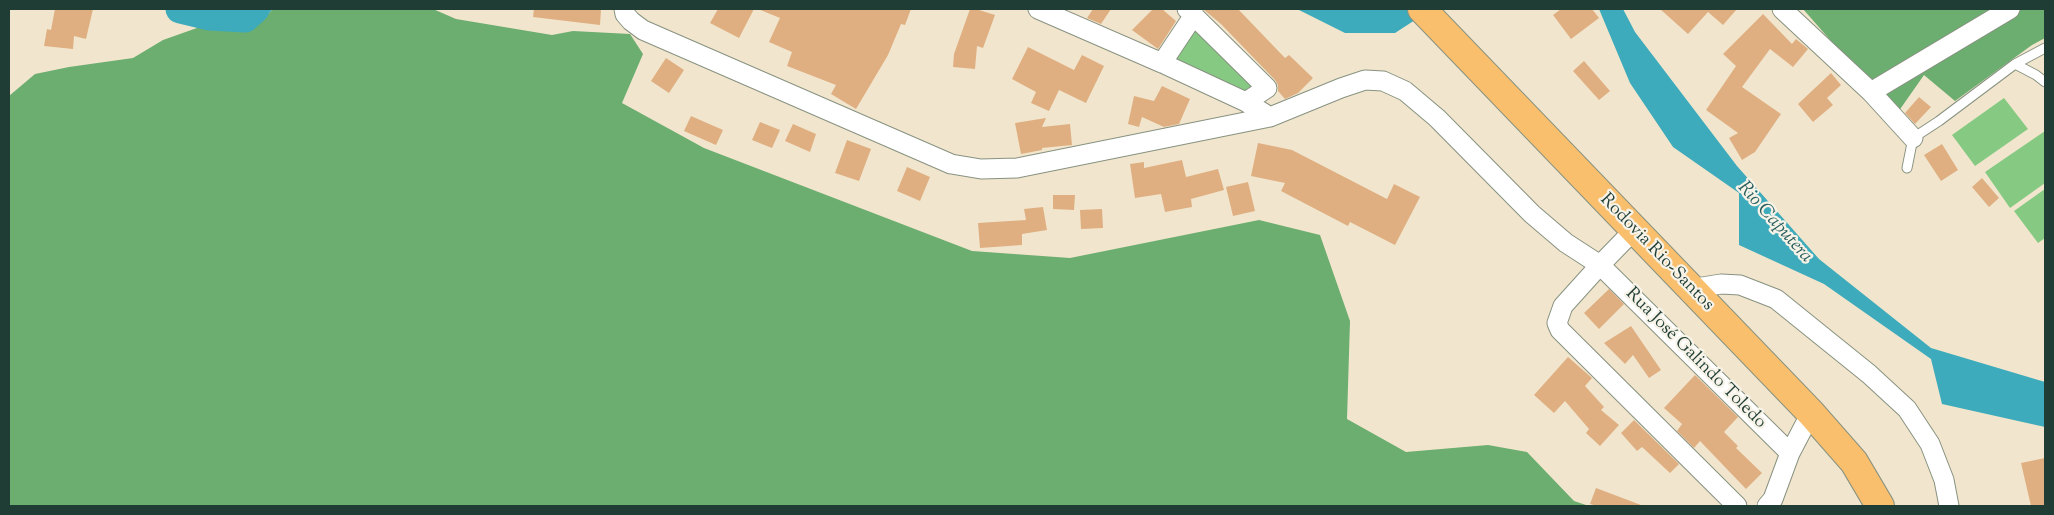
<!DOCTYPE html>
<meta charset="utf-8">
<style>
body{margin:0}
#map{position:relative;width:2054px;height:515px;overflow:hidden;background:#f1e6cd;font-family:"Sorts Mill Goudy",serif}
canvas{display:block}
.frame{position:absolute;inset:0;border:10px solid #1f3d34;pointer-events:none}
</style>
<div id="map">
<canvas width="2054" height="515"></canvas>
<div class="frame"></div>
</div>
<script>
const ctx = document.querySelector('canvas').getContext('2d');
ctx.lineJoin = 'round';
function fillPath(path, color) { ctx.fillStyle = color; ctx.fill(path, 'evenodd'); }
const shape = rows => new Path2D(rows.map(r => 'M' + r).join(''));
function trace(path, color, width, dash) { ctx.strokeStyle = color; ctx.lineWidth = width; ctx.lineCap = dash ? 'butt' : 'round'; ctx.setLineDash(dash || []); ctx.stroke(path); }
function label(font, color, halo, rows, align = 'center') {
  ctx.font = font + ' "Sorts Mill Goudy",serif'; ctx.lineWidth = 4.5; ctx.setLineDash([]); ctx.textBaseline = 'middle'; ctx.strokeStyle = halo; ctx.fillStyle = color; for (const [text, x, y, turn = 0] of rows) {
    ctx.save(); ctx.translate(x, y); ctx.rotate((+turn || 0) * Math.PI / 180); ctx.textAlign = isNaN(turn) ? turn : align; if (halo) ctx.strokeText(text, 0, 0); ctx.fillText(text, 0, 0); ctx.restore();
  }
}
const green = shape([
 [1193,21,1261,87,1246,99,1168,60],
 [2004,98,2028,129,1975,166,1952,135],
 [2045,131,2045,183,2010,208,1985,172],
 [2045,189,2045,238,2038,243,2014,211]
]);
const forest = shape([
 [273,9,433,9,456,19,552,35,573,31,630,34,643,54,622,103,704,148,972,251,1070,258,1259,220,1320,235,1350,321,1347,419,1406,452,1488,445,1527,452,1574,501,1589,506,9,506,9,96,35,74,69,67,133,58,163,40,211,23,257,25],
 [1803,9,2045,9,2045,38,2032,45,1955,101,1924,75,1896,115]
]);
const water = shape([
 [250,9,273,9,257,25,245,18],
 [1297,9,1432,9,1395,33,1345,33],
 [1599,9,1623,9,1635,32,1737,166,1819,259,1931,348,2045,382,2045,427,1942,404,1931,359,1824,284,1739,245,1739,193,1673,147,1630,83]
]);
const river = shape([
 [180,9,209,16,245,18,255,9]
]);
const building = shape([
 [55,9,93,9,86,39,74,36,73,49,44,46,47,29,51,30],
 [534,9,601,9,600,25,533,17],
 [718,9,754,9,739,38,710,23],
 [758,9,911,9,905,25,901,24,888,55,856,109,831,94,836,85,787,66,792,52,769,42,780,18],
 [970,9,976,9,995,15,983,48,977,46,975,69,953,67,954,54],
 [1093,9,1111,9,1101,24,1087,18],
 [1153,9,1162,9,1176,21,1158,49,1132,30],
 [1203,9,1238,9,1285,58,1289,55,1313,78,1298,93,1285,99,1278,91,1278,85,1275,80,1221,24],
 [1561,9,1592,9,1599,18,1571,39,1553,15],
 [1660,9,1737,9,1723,25,1708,12,1688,34],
 [1763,14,1792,44,1796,39,1808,49,1793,67,1770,49,1742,87,1781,114,1755,152,1742,160,1729,138,1738,133,1706,110,1736,66,1723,54],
 [1028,47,1074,70,1082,55,1104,66,1086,103,1059,90,1049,111,1031,103,1036,92,1012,79],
 [666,58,684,70,669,93,651,81],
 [1584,61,1610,91,1599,100,1573,71],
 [1831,73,1841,85,1827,98,1833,105,1813,122,1798,104],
 [1162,86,1190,99,1179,124,1164,127,1142,117,1139,127,1128,124,1134,96,1154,101],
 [1919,97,1931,107,1915,124,1905,113],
 [691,116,723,130,716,145,684,131],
 [1046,118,1042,127,1070,124,1072,145,1042,148,1042,150,1021,154,1015,123],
 [760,122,780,130,772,148,752,140],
 [793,124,816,134,810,152,785,141],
 [847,140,871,149,859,181,835,173],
 [1258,143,1292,150,1387,199,1394,184,1420,197,1395,245,1350,222,1348,226,1281,191,1285,183,1251,176],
 [1942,144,1958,170,1941,181,1924,155],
 [1182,160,1186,177,1218,169,1224,190,1191,199,1192,207,1165,212,1161,194,1135,198,1130,164,1144,162,1144,168],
 [907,167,930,177,920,201,897,191],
 [1982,178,1999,198,1989,207,1972,187],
 [1248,182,1255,211,1233,216,1226,187],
 [1053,195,1075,195,1074,210,1053,209],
 [1043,207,1047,230,1022,234,1022,245,980,248,978,223,1026,220,1024,209],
 [1102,209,1103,228,1081,229,1080,210],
 [1609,289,1624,304,1599,329,1584,313],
 [1631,326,1661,370,1649,378,1633,355,1625,364,1604,343],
 [1568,357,1592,378,1585,386,1604,407,1601,410,1619,425,1600,446,1586,433,1589,429,1565,401,1554,413,1534,395],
 [1695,375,1738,417,1724,432,1738,446,1736,448,1762,473,1746,489,1700,441,1694,448,1677,431,1682,424,1664,408],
 [1634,420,1679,464,1670,473,1642,447,1637,451,1621,433],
 [2045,458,2045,506,2031,506,2021,463],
 [1596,488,1641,505,1641,506,1597,506,1590,504]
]);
const service = shape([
 [2015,64,2036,75,2045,82],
 [1907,168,1913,138,1939,121,2015,64,2045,48]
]);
const minor = shape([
 [624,9,625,14,631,21,643,30,951,164,981,169,1017,168,1270,117],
 [1038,9,1162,63,1246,102,1270,117,1341,88,1365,80,1383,81,1405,91,1437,118,1532,214,1566,243,1600,265,1634,230],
 [1187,9,1267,88,1246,102],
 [1782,9,1871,92,1913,138],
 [1162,63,1194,15],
 [1871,92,2010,9],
 [1690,289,1721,284,1740,285,1776,299,1869,374,1907,409,1930,444,1944,480,1949,506],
 [1737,506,1560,330,1557,323,1563,306,1600,265,1790,453],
 [1767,506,1773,499,1790,453,1811,413]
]);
const trunk = shape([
 [1422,9,1811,413,1854,462,1880,506]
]);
const streetNames = [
 ["Rodovia Rio-Santos",1656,253,46],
 ["Rua José Galindo Toledo",1695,359,45]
];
const waterNames = [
 ["Rio Caputera",1774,223,48]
];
fillPath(green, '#85c982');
fillPath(forest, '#6cad70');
fillPath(water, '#3dabbb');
trace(river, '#3dabbb', 29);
fillPath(building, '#dfaf82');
trace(service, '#889280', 11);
trace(minor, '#889280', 21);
trace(trunk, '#889280', 30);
trace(service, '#fff', 9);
trace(minor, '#fff', 19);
trace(trunk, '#f9bf6d', 28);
label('18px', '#1f3d34', '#f7f3e8', streetNames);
label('italic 19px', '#285e5c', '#f7f3e8', waterNames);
</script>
